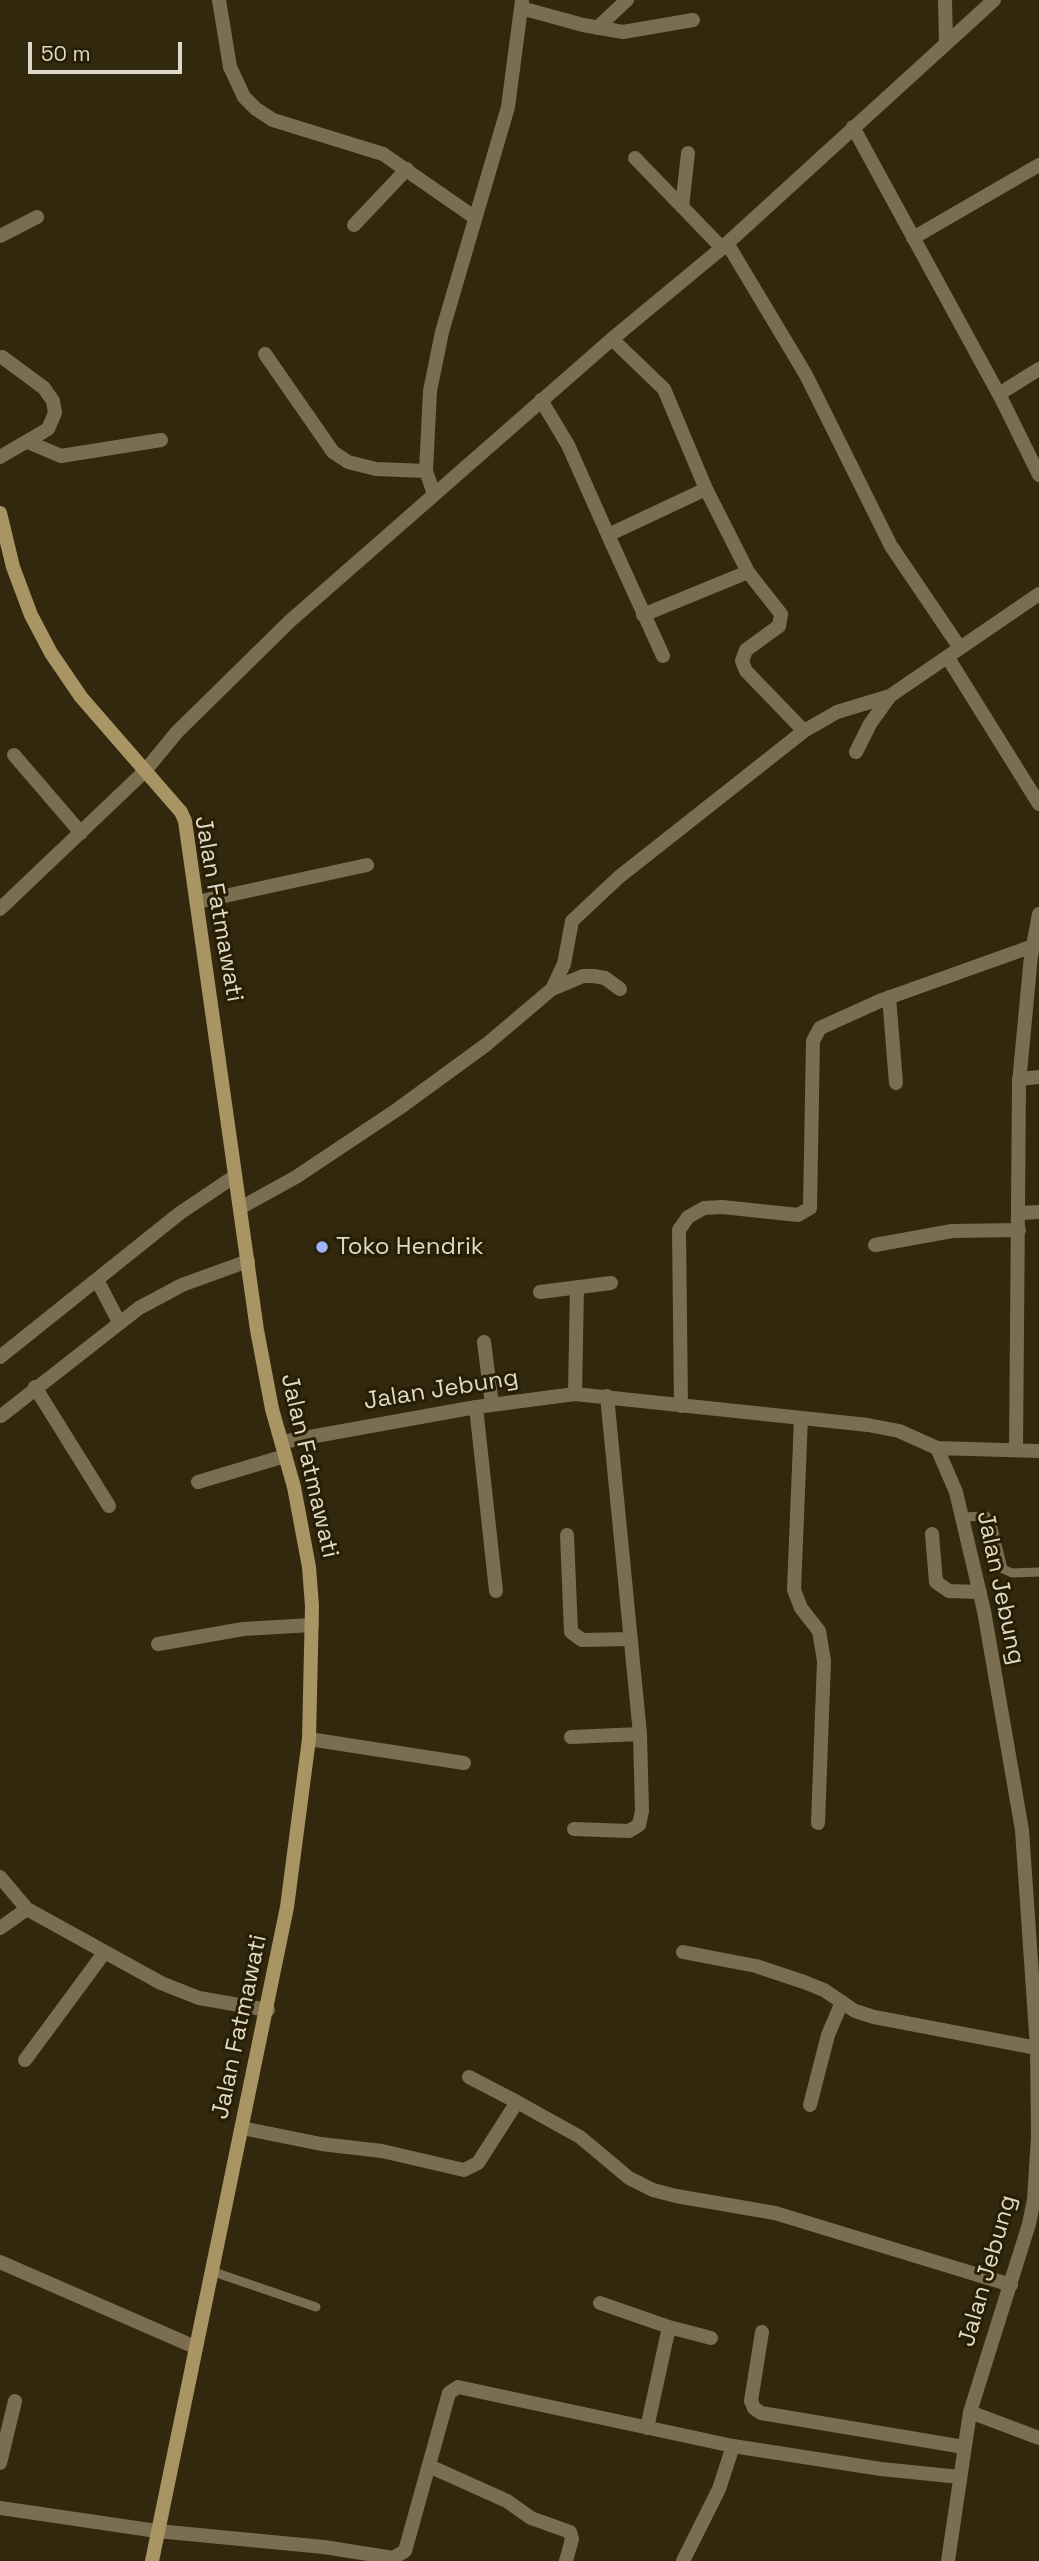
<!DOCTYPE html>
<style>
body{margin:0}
#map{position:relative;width:1039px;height:2561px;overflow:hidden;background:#31280d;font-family:"Space Grotesk",sans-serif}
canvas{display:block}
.scale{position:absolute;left:28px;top:42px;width:154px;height:32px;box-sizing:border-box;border:4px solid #ded9c9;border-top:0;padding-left:9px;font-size:21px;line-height:24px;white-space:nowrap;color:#ded9c9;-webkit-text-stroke:5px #271e03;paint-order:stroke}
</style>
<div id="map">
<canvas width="1039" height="2561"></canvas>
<div class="scale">50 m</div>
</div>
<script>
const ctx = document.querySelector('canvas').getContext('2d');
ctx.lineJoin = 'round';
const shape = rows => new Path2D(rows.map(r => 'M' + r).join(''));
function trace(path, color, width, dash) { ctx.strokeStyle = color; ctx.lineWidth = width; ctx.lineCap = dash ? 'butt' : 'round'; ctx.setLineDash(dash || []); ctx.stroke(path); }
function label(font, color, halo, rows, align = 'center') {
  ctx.font = font + ' "Space Grotesk",sans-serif'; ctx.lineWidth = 6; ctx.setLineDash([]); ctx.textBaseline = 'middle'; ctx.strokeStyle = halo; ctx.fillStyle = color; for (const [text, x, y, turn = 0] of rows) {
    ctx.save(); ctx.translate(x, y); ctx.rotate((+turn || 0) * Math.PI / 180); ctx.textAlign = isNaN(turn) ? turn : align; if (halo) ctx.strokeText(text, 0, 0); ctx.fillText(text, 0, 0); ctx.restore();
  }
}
const lane = shape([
 [962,1517,986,1516,991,1520,1003,1569,1012,1573,1039,1572],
 [211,2271,316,2307]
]);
const street = shape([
 [219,0,230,67,244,97,256,109,273,120,383,154,474,217],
 [945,0,946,42],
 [521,8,583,25,623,32,693,20],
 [597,28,627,0],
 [853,127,1002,400,1039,475],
 [635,158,722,248],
 [682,207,688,153],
 [354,225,407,169],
 [0,236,37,217],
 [913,238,1039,165],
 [727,243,806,375,891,546,960,648],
 [265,354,333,452,348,462,376,469,426,471],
 [999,394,1039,369],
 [541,400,568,445,608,535,706,489,664,389,612,339],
 [28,442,61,456,161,440],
 [0,457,48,429,55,413,53,401,44,388,2,357],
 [706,489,748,572,781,614,779,626,746,650,742,661,746,671,804,731],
 [434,494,426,471,430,391,442,332,508,107,522,0],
 [608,535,663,656],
 [643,615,748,572],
 [948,658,1039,804],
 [856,752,870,724,890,696],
 [14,755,81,833],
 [197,902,367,865],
 [0,909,144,772,177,732,290,621,612,339,722,248,994,0],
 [552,989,564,964,572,921,619,877,804,731,837,712,890,696,1039,594],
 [889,997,896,1083],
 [1019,1079,1039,1077],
 [240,1208,296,1177,398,1109,487,1044,552,989,583,976,594,976,605,978,620,989],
 [1019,1213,1039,1212],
 [875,1245,952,1231,1019,1230],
 [97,1280,119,1322],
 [540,1292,611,1283],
 [484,1342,492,1405],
 [0,1357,180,1213,235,1176],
 [35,1387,109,1506],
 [575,1394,577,1287],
 [681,1406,679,1230,688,1217,704,1208,722,1207,798,1215,810,1208,813,1041,820,1028,882,1000,1033,946],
 [476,1407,496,1591],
 [1,1416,139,1308,182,1285,248,1261],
 [801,1418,794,1590,801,1608,819,1631,824,1661,818,1823],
 [282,1442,476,1407,575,1394,868,1425,899,1431,937,1448,956,1492,984,1611,1022,1830,1037,2048,1038,2136,1034,2200,1029,2224,970,2412,948,2561],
 [937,1448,1039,1451],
 [1016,1450,1019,1083,1031,956,1039,914],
 [198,1482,285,1456],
 [932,1534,936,1582,949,1591,980,1592],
 [567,1535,571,1632,582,1640,631,1639],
 [158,1644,243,1629,312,1625],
 [571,1737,640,1734],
 [309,1739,464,1763],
 [574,1829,629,1831,639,1825,642,1811,640,1734,607,1396],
 [0,1877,27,1909],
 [0,1928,27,1909,161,1983,199,1998,268,2010],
 [683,1952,756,1966,804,1982,824,1990,855,2011,874,2017,1037,2048],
 [25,2060,104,1953],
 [469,2077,517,2102],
 [810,2105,828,2035,842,2002],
 [242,2128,321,2144,382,2151,464,2170,478,2163,517,2102,580,2137,629,2178,653,2190,676,2196,775,2213,1011,2285],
 [0,2262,195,2347],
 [600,2303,669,2327,647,2428],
 [669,2327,711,2338],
 [762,2332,751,2401,754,2408,761,2413,964,2447],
 [970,2412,1039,2438],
 [0,2463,15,2401],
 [429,2466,507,2501,531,2518,570,2532,572,2539,566,2561],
 [0,2508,157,2531,324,2547,393,2558,405,2551,449,2393,458,2387,733,2446,881,2469,960,2477],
 [683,2561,719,2489,733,2446]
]);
const secondary = shape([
 [0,513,13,567,31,615,51,653,81,697,181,812,185,821,257,1330,272,1409,294,1487,309,1567,312,1606,309,1739,287,1907,152,2561]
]);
const markers = [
 [322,1247,7,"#a0b3fd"]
];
const streetNames = [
 ["Jalan Fatmawati",218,909,80],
 ["Jalan Jebung",441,1390,-9],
 ["Jalan Fatmawati",309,1466,77],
 ["Jalan Jebung",1000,1588,78],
 ["Jalan Fatmawati",240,2027,-78],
 ["Jalan Jebung",988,2271,-74]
];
const poiNames = [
 ["Toko Hendrik",336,1247]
];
trace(lane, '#7b6e50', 9);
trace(street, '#7b6e50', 14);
trace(secondary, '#a99563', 14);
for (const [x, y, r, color] of markers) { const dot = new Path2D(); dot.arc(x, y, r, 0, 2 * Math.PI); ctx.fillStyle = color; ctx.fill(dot); trace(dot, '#271e03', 2.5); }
label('24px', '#ded9c9', '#271e03', streetNames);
label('24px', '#ded9c9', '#271e03', poiNames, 'left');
</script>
